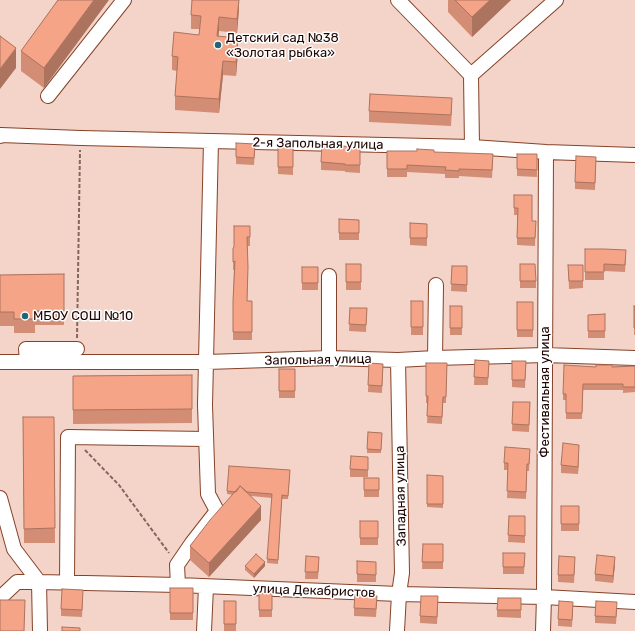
<!DOCTYPE html>
<meta charset="utf-8">
<style>
body{margin:0}
canvas{display:block;background:#f4d4c8}
</style>
<canvas width="635" height="631"></canvas>
<script>
const ctx = document.querySelector('canvas').getContext('2d');
ctx.lineJoin = 'round';
const shape = rows => new Path2D(rows.map(r => 'M' + r).join(''));
function trace(path, color, width, dash) { ctx.strokeStyle = color; ctx.lineWidth = width; ctx.lineCap = dash ? 'butt' : 'round'; ctx.setLineDash(dash || []); ctx.stroke(path); }
function fillPath(path, color) { ctx.fillStyle = color; ctx.fill(path, 'evenodd'); }
function label(font, color, halo, rows, align = 'center') {
  ctx.font = font + ' Rubik,sans-serif'; ctx.lineWidth = 3; ctx.setLineDash([]); ctx.textBaseline = 'middle'; ctx.strokeStyle = halo; ctx.fillStyle = color; for (const [text, x, y, turn = 0] of rows) {
    ctx.save(); ctx.translate(x, y); ctx.rotate((+turn || 0) * Math.PI / 180); ctx.textAlign = isNaN(turn) ? turn : align; if (halo) ctx.strokeText(text, 0, 0); ctx.fillText(text, 0, 0); ctx.restore();
  }
}
const path = shape([
 [77,338,80,150],
 [85,450,119,485,169,553]
]);
const minor = shape([
 [398,0,471,75],
 [48,96,124,0],
 [0,136,1,135,81,138,472,147,546,152,635,155],
 [472,147,471,75,556,0],
 [329,358,329,276],
 [435,358,436,285],
 [0,362,207,362,329,358,398,360,435,358,545,355,635,358],
 [27,362,26,349,77,349],
 [0,498,14,549,39,582,40,631],
 [67,582,68,437,206,439],
 [178,585,177,565,192,543,217,511,208,494,205,405,211,141],
 [0,598,17,582,39,582,178,585,399,594,544,597,635,602],
 [204,631,206,587],
 [397,631,399,594,402,573,398,360],
 [543,631,544,597,546,152]
]);
const wall = shape([
 [58,0,44,88,21,71,21,51],
 [239,0,239,9,237,33,219,31,218,36,238,52,236,76,223,75,219,113,175,110,175,96,177,71,172,70,172,56,199,35,200,29,191,29,191,15],
 [448,0,511,0,472,37,448,12],
 [452,108,451,126,369,122,369,111],
 [278,145,293,145,293,175,278,174],
 [360,147,360,173,345,172,345,171,321,170,321,162],
 [255,151,254,165,236,164,236,157],
 [387,151,434,152,493,161,492,178,459,176,459,178,445,178,445,174,407,172,407,177,387,177],
 [517,154,537,154,537,177,517,176],
 [596,164,595,190,575,189,575,182],
 [514,195,532,221,536,221,535,246,517,245,517,215,514,215],
 [339,219,359,220,359,240,339,240],
 [410,223,427,224,427,246,410,245],
 [250,226,250,246,247,246,248,276,247,301,252,301,252,340,233,340,233,301,234,270,233,270,233,256,234,247],
 [585,249,626,258,625,272,604,271,604,280,585,280],
 [346,264,361,264,361,290,346,290],
 [520,264,536,281,536,288,520,288],
 [568,265,583,265,583,288,569,289],
 [452,266,467,266,467,292,451,291],
 [302,267,318,267,318,290,302,290],
 [64,274,64,325,35,325,35,333,14,333,14,326,0,326,0,275],
 [411,301,423,301,423,335,411,335],
 [517,302,533,302,533,337,517,337],
 [450,306,462,306,462,335,450,335],
 [634,306,635,306,635,335,634,335],
 [350,308,367,308,366,332,349,331],
 [605,314,605,338,588,338,588,315],
 [475,360,489,361,488,385,474,385],
 [512,361,526,361,525,388,512,387],
 [369,363,383,364,382,393,368,392],
 [426,363,447,363,446,403,443,403,442,424,427,423,428,403,426,403],
 [635,366,635,392,623,393,623,390,583,390,582,419,566,419,566,400,563,400,563,394,596,367],
 [279,369,295,369,295,398,279,398],
 [192,375,192,423,73,424,73,376],
 [513,402,530,402,529,432,512,431],
 [23,417,54,417,55,543,24,543],
 [368,432,382,433,381,453,367,453],
 [579,452,578,474,561,473,561,465],
 [530,456,529,471,527,471,526,499,507,498,508,470,504,470,504,463],
 [368,465,368,477,350,477,350,469],
 [290,474,288,499,282,499,278,564,267,563,272,498,251,496,261,520,209,577,190,560,190,546,233,495,227,494,227,491],
 [443,476,443,508,427,507,427,504],
 [364,478,379,478,379,497,364,497],
 [561,506,579,506,579,531,561,531],
 [509,516,525,516,525,543,508,542],
 [360,521,378,521,378,545,360,545],
 [423,544,443,544,443,569,422,569],
 [503,553,525,553,524,574,503,574],
 [306,556,319,564,318,579,305,579],
 [357,561,376,562,376,582,357,582],
 [575,564,574,583,558,582,558,575],
 [615,564,613,583,595,581,595,574],
 [245,566,265,566,254,578,245,570],
 [170,588,193,588,193,620,170,620],
 [259,593,272,593,272,617,259,617],
 [83,597,82,617,61,616,61,609],
 [521,598,521,618,497,617,497,610],
 [224,601,236,601,236,631,224,631],
 [377,603,376,617,354,616,354,608],
 [438,603,437,624,420,623,420,616],
 [573,609,572,627,558,626,558,619],
 [617,610,616,624,595,623,595,616]
]);
const shadedWall = shape([
 [94,0,109,0,44,88,44,68],
 [239,0,239,9,237,33,237,19],
 [490,0,511,0,472,37,472,17],
 [219,17,219,31,217,50,217,36],
 [238,38,238,52,236,76,236,62],
 [16,48,16,68,0,89,0,69],
 [223,61,223,75,219,113,219,99],
 [579,445,579,452,578,474,578,467],
 [261,506,261,520,209,577,209,563],
 [615,557,615,564,613,583,613,576],
 [265,562,265,566,254,578,254,574]
]);
const building = shape([
 [58,0,94,0,44,68,21,51,58,0],
 [192,0,239,0,237,19,219,17,217,36,238,38,236,62,223,61,219,99,175,96,178,57,172,56,174,32,199,35,201,16,191,15,192,0],
 [455,0,490,0,472,17,455,0],
 [0,36,16,48,0,69,0,36],
 [370,94,452,98,451,115,369,111,370,94],
 [236,143,255,144,254,158,236,157,236,143],
 [278,145,293,145,293,167,278,167,278,145],
 [322,145,360,147,360,165,345,165,345,164,321,162,322,145],
 [417,149,434,150,434,152,493,154,492,170,459,169,459,171,445,170,446,167,407,165,407,169,387,169,387,151,417,151,417,149],
 [517,154,537,154,537,170,517,169,517,154],
 [576,156,596,157,595,183,575,182,576,156],
 [514,195,532,195,532,221,536,221,535,238,517,238,518,208,514,208,514,195],
 [339,219,359,220,359,233,339,233,339,219],
 [410,223,427,224,427,238,410,238,410,223],
 [234,226,250,226,250,237,247,237,248,267,247,301,252,301,252,332,233,332,233,301,235,261,233,262,233,248,234,247,234,226],
 [585,249,604,249,626,250,625,265,604,264,604,272,585,272,585,249],
 [346,264,361,264,361,282,346,282,346,264],
 [520,264,535,264,536,281,520,281,520,264],
 [568,265,583,265,583,281,569,281,568,265],
 [452,266,467,266,467,285,451,284,452,266],
 [302,267,318,267,318,283,302,283,302,267],
 [64,274,64,311,35,311,35,319,14,319,14,312,0,312,0,275,64,274],
 [411,301,423,301,423,327,411,327,411,301],
 [517,302,533,302,533,330,517,330,517,302],
 [450,306,462,306,462,328,450,328,450,306],
 [634,306,635,306,635,328,634,328,634,306],
 [350,308,367,308,366,325,349,324,350,308],
 [605,314,605,331,588,331,588,315,605,314],
 [475,360,489,361,488,378,474,377,475,360],
 [512,361,526,361,525,380,512,380,512,361],
 [369,363,383,364,382,386,368,385,369,363],
 [426,363,447,363,446,397,443,397,442,417,427,416,428,396,426,396,426,363],
 [564,365,596,367,596,365,612,365,612,367,635,366,635,387,623,387,623,384,583,384,582,413,566,413,566,394,563,394,564,365],
 [279,369,295,369,295,391,279,391,279,369],
 [192,375,192,409,73,410,73,376,192,375],
 [513,402,530,402,529,425,512,424,513,402],
 [23,417,54,417,55,528,24,529,23,417],
 [368,432,382,433,381,450,367,449,368,432],
 [563,443,579,445,578,467,561,465,563,443],
 [505,447,530,449,529,464,527,464,526,492,507,491,508,463,504,463,505,447],
 [351,456,368,457,368,470,350,469,351,456],
 [229,466,290,470,288,496,282,495,278,560,267,559,272,494,247,492,240,486,236,492,227,491,229,466],
 [427,475,443,476,443,504,427,504,427,475],
 [364,478,379,478,379,490,364,490,364,478],
 [240,486,261,506,209,563,190,546,210,520,240,486],
 [561,506,579,506,579,524,561,524,561,506],
 [509,516,525,516,525,536,508,535,509,516],
 [360,521,378,521,378,538,360,538,360,521],
 [423,544,443,544,443,562,422,562,423,544],
 [503,553,525,553,524,567,503,567,503,553],
 [256,554,265,562,254,574,245,566,256,554],
 [597,555,615,557,613,576,595,574,597,555],
 [306,556,319,557,318,572,305,572,306,556],
 [559,556,575,557,574,575,558,575,559,556],
 [357,561,376,562,376,575,357,574,357,561],
 [170,588,193,588,193,613,170,613,170,588],
 [62,589,83,590,82,610,61,609,62,589],
 [259,593,272,593,272,610,259,610,259,593],
 [355,595,377,596,376,609,354,608,355,595],
 [421,596,438,596,437,617,420,616,421,596],
 [498,598,521,598,521,610,497,610,498,598],
 [0,600,25,600,24,631,0,631,0,600],
 [224,601,236,601,236,624,224,624,224,601],
 [559,601,573,602,572,620,558,619,559,601],
 [596,601,617,602,616,617,595,616,596,601],
 [62,627,80,628,80,631,62,631,62,627]
]);
const markers = [
 [218,45,4,"#236578"],
 [25,316,4,"#236578"]
];
const poiNames = [
 ["Детский сад №38",226,38],
 ["«Золотая рыбка»",226,53],
 ["МБОУ СОШ №10",33,316]
];
const streetNames = [
 ["2-я Запольная улица",318,144,1],
 ["Запольная улица",318,360,-1],
 ["Фестивальная улица",545,392,-90],
 ["Западная улица",401,496,-91],
 ["улица Декабристов",314,591,2]
];
trace(minor, '#854229', 16);
trace(path, '#83675f', 2, [4, 2]);
trace(minor, '#fff', 14);
fillPath(wall, '#d38d74');
fillPath(shadedWall, '#ac735e');
fillPath(building, '#f5a487');
trace(building, '#ac735e', 1);
for (const [x, y, r, color] of markers) { const dot = new Path2D(); dot.arc(x, y, r, 0, 2 * Math.PI); ctx.fillStyle = color; ctx.fill(dot); trace(dot, '#fdfdfd', 1.5); }
label('13px', '#1d0400', '#fdfdfd', poiNames, 'left');
label('13px', '#1d0400', '#fdfdfd', streetNames);
</script>
